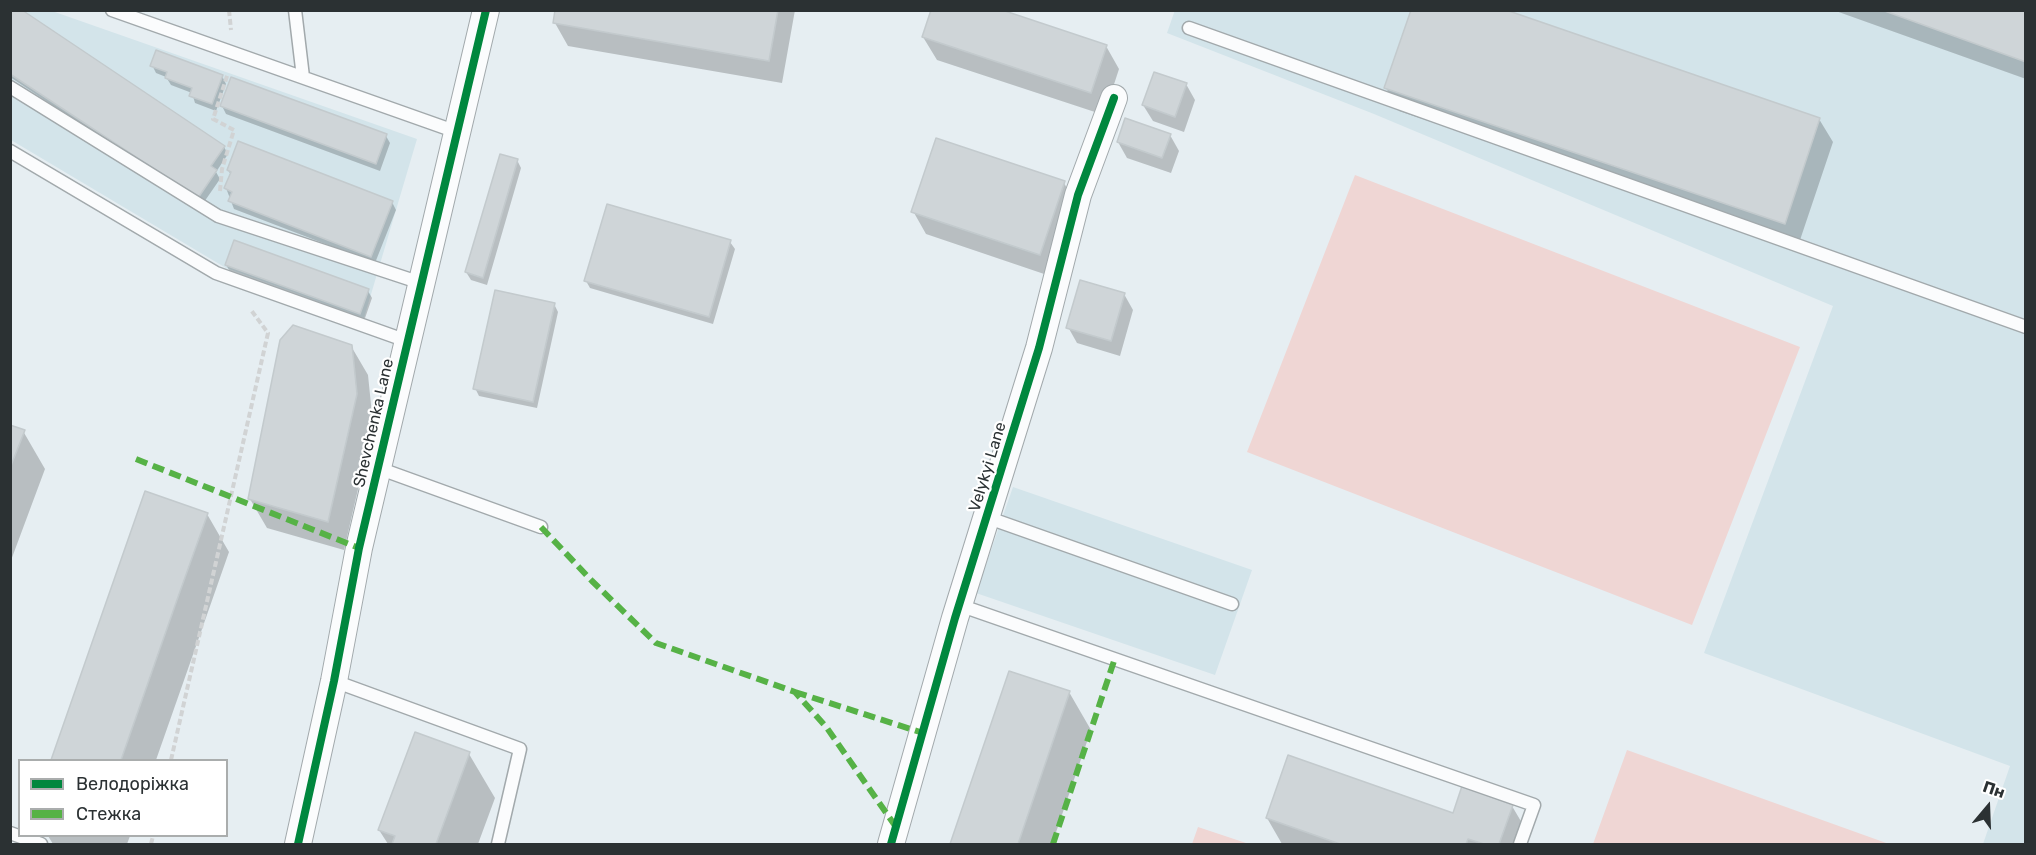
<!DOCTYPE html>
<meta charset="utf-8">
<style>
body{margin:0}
#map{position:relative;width:2036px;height:855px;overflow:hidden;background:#e6eef2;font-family:Rubik,sans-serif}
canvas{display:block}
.frame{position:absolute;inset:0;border:12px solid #2b3133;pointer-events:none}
.legend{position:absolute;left:18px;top:759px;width:210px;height:78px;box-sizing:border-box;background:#fff;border:2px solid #aaadad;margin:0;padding:8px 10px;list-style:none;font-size:18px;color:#2b3133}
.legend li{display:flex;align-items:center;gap:12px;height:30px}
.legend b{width:30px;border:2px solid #aaadad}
.north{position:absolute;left:1958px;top:777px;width:60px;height:60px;-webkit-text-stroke:4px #fff;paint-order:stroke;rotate:19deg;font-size:16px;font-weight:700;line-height:24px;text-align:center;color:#2b3133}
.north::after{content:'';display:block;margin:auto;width:21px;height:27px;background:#2b3133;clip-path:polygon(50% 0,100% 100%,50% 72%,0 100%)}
</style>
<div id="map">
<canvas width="2036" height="855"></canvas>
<div class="frame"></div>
<ul class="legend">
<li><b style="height:8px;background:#00873e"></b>Велодоріжка</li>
<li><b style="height:8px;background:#56b246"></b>Стежка</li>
</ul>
<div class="north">Пн</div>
</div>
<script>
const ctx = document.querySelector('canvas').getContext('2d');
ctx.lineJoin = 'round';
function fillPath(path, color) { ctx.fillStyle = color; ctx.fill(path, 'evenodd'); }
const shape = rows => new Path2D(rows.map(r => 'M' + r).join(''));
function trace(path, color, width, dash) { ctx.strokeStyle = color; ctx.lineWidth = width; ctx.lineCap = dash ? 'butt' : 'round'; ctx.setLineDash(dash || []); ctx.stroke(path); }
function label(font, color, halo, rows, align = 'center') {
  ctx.font = font + ' Rubik,sans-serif'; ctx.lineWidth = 4.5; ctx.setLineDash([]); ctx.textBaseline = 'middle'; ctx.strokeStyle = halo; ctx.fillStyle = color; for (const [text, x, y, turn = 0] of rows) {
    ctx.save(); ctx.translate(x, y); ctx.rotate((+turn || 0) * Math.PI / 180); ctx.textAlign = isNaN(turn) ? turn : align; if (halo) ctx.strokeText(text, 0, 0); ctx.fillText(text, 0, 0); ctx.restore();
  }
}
const built = shape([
 [1175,10,2025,11,2025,844,1983,844,2010,766,1704,653,1833,306,1374,114,1167,33],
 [10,11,52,11,417,139,364,318,226,268,11,140],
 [1013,487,1252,570,1215,675,976,593]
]);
const green = shape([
 [1355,175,1800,347,1692,625,1247,452],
 [1627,750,1889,844,1593,844],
 [1198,827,1249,844,1192,844]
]);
const shadow = shape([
 [14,10,19,10,224,147,228,154,216,172,220,179,202,205,10,77,10,12],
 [557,10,795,10,782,83,568,46,555,23],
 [1833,10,2026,10,2026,79],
 [923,37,1106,46,1119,69,1104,115,937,60],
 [152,65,222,76,226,84,216,111,195,103,192,93,171,85,166,77,156,73],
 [1186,84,1195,100,1184,132,1153,121,1143,105],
 [1386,88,1819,119,1833,142,1798,246,1399,111],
 [222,106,386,136,390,143,380,171,226,114],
 [1170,135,1179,151,1171,173,1127,158,1118,142],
 [517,160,521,168,487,285,471,280,466,272],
 [228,170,392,202,396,210,375,263,234,209,226,188,231,175],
 [1064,183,1077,206,1053,277,926,234,913,211],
 [730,242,735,249,713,324,590,288,586,281],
 [226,265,368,291,372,298,364,321,231,273],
 [1124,294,1133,310,1120,356,1077,343,1068,327],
 [554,304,558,312,537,408,479,396,475,388],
 [351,346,368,375,373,424,344,550,267,528,250,499],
 [10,426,23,431,45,469,10,563],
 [146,493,207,514,229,552,156,760,52,760],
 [1010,673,1069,692,1091,730,1052,844,952,844],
 [469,754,495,798,478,844,388,844,379,830],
 [1512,806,1529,835,1526,844,1282,844,1267,818,1454,815],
 [48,836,130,836,127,844,53,844]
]);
const building = shape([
 [22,10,225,146,211,166,217,170,198,198,10,74,10,11,22,10],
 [555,10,778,10,769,61,553,23,555,10],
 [931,10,1002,10,1107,45,1091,93,922,37,931,10],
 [1411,10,1506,10,1820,118,1785,224,1384,88,1411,10],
 [1882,10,2026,10,2026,62,1882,10],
 [156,50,223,75,212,104,189,96,192,88,165,78,167,72,150,66,156,50],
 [1154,72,1187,83,1175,117,1142,105,1154,72],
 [231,77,387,134,376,164,220,106,231,77],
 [1125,118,1171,134,1162,158,1117,142,1125,118],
 [936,138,1065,181,1040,255,911,212,936,138],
 [238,141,393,201,371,257,228,201,232,192,224,188,231,172,227,170,238,141],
 [500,154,518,159,483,278,465,272,500,154],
 [607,204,731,240,709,317,584,281,607,204],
 [234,240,369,289,360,314,225,265,234,240],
 [1080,280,1125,293,1111,341,1066,328,1080,280],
 [495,290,555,303,533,402,473,389,495,290],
 [293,325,352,345,357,394,328,522,248,499,280,340,293,325],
 [10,425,25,430,10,468,10,425],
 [145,491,208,513,178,597,121,760,51,760,145,491],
 [1009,671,1070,691,1018,844,950,844,1009,671],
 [415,732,470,752,436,844,392,844,395,836,378,830,415,732],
 [1288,755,1453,813,1462,786,1513,805,1499,844,1484,844,1468,839,1466,844,1340,844,1266,818,1288,755]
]);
const path = shape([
 [229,10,231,30],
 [220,191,222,169,234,130,213,119,228,73],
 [171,760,268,333,251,310],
 [151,844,153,836]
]);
const lane = shape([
 [112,10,457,132],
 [295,10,303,77],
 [1189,28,2026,327],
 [10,87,218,216,421,283],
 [10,151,216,273,407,341],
 [378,468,541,527],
 [986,517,1232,604],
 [959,605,1534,805,1520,844],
 [334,681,520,749,498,844],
 [10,833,41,844]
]);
const street = shape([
 [298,844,334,681,359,548,486,10],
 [891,844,955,618,1039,348,1078,195,1114,98]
]);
const quiet = shape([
 [136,459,359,548],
 [541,527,592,581,656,643,795,692,827,728,896,827],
 [795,692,923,733],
 [1053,844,1115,658]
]);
const cycleway = shape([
 [298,844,334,681,359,548,486,10],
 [891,844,955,618,1039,348,1078,195,1114,98]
]);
const streetNames = [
 ["Shevchenka Lane",374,423,-77],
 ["Velykyi Lane",988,467,-73]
];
fillPath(built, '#d3e4ea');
fillPath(green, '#efd6d4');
fillPath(shadow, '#0003');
fillPath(building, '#cfd5d8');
trace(building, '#c3cacd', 1.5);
trace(lane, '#a2a9ac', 15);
trace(street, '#a2a9ac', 28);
trace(path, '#d1d3d4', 4, [6, 3]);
trace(lane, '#fbfcfd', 12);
trace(street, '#fbfcfd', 26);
trace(quiet, '#56b246', 6, [12, 6]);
trace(cycleway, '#00873e', 8);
label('16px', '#2b3133', '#fff', streetNames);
</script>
